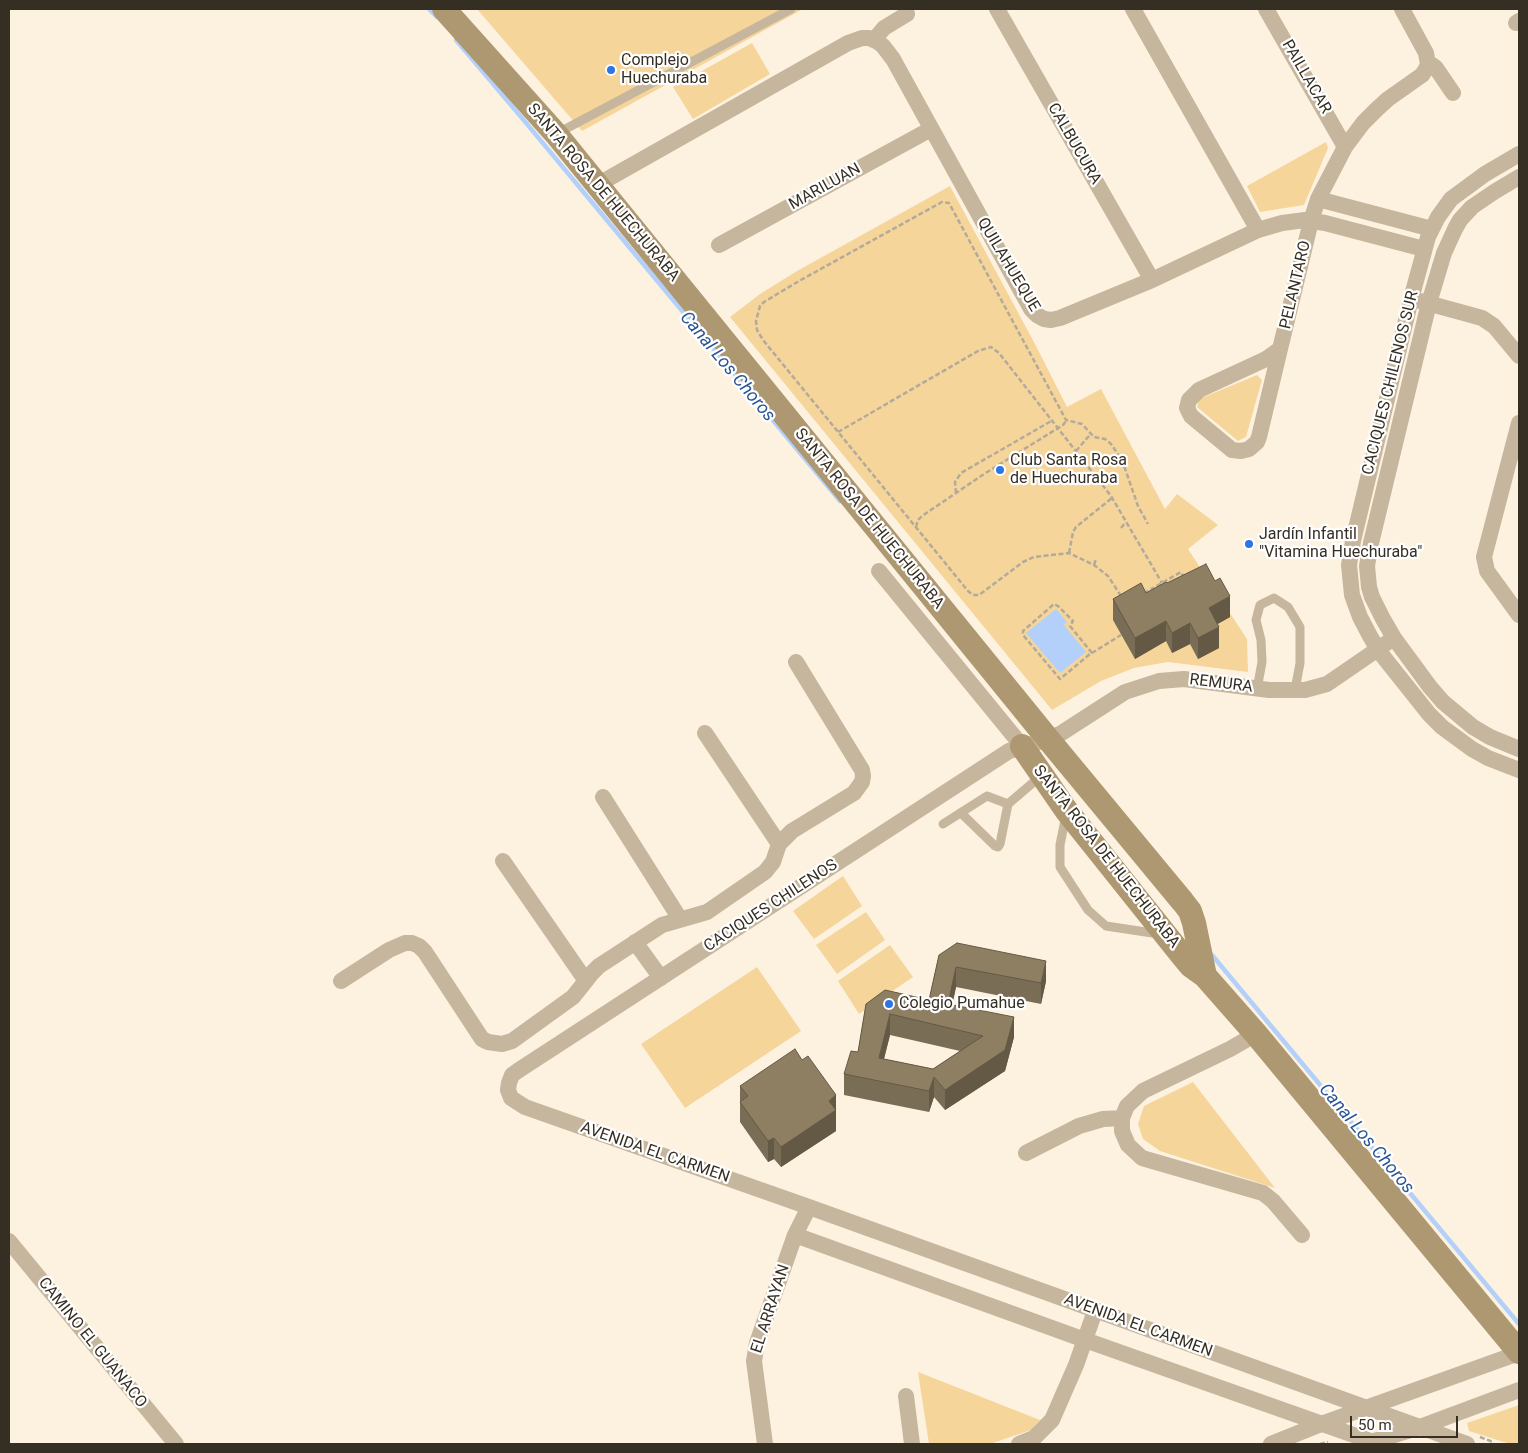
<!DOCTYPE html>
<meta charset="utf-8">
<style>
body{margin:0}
#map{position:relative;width:1528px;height:1453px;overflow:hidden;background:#fdf2e0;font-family:Roboto,sans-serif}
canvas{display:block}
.frame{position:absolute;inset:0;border:10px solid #352e23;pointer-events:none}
.scale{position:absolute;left:1350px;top:1416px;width:108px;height:22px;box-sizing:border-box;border:2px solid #352e23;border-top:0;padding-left:6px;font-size:15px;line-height:18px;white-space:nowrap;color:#352e23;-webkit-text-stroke:4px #fff;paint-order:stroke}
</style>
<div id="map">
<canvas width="1528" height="1453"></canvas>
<div class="frame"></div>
<div class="scale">50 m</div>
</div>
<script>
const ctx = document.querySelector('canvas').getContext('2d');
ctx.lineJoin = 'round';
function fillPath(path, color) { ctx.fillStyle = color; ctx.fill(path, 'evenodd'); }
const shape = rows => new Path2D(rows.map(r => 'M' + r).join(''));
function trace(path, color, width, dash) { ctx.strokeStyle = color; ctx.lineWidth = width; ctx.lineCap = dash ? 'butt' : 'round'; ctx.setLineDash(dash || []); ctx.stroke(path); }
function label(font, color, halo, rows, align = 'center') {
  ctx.font = font + ' Roboto,sans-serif'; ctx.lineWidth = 4.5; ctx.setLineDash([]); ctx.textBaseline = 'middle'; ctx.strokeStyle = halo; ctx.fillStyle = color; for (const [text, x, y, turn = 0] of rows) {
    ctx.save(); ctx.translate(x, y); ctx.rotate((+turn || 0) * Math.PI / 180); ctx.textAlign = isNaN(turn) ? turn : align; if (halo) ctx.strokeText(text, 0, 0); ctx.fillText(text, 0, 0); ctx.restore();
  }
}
const green = shape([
 [477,9,803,9,582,131],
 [752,43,770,74,693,119,673,87],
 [1326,142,1328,148,1304,205,1260,212,1247,186],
 [950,186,1035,344,1067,407,1101,389,1165,509,1177,494,1218,525,1188,549,1247,639,1248,672,1168,662,1134,668,1101,681,1052,710,730,317,760,294,797,271],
 [1257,375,1262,380,1246,437,1238,441,1197,407,1199,399],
 [843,876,862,906,814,939,793,911],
 [866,912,885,940,837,974,816,945],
 [890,945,913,977,859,1014,838,981],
 [757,967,801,1031,685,1108,641,1044],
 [1193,1082,1275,1188,1160,1151,1143,1139,1138,1124,1144,1106],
 [918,1372,1040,1420,1031,1430,990,1444,929,1444],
 [1519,1405,1519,1444,1510,1444,1469,1431,1467,1423]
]);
const water = shape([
 [1056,609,1067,622,1064,625,1086,652,1060,673,1026,633]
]);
const stream = shape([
 [429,9,437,17],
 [456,40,527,124,840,501],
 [1212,955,1519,1324]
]);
const path = shape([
 [838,432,978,351,991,347,999,353,1111,496,1162,583],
 [1076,451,1088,437,1092,435],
 [956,493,955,482,961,473,1053,420],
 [916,527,918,520,922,516,984,474,1063,425,1066,421],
 [1121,528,1126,522],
 [1069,553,1073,532,1076,527,1112,498],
 [1094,565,1096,559],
 [1155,591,1153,588,1181,572,1184,578],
 [1144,593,1153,588],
 [1121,596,1108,576,1094,565,1069,553,1034,557,1023,562,979,595,973,595,968,591,763,340,757,330,756,321,760,306,764,302,799,281,942,202,949,203,1066,420,1082,424,1094,437,1105,439,1111,444,1122,460,1138,506,1148,524],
 [1092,653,1070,626,1073,621,1058,606,1054,604,1023,631,1023,635,1060,679,1090,654,1092,653,1121,635],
 [1480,1437,1493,1442,1492,1444],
 [1320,1444,1328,1442]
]);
const lane = shape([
 [556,134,791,9],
 [1257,689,1262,662,1261,640,1256,620,1260,605,1274,598,1288,607,1300,627,1300,663,1295,690],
 [961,813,995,846,998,847,1000,844,1008,804],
 [1066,815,1060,845,1060,867,1088,910,1106,926,1159,934],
 [943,824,987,796,1008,804,1042,775]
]);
const street = shape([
 [997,9,1152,280],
 [1133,9,1258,230],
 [1266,9,1345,147],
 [1516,23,1519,21],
 [874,40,884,28,907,14],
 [1428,64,1432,65,1436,68,1453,93],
 [1519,154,1485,174,1451,199,1438,217,1428,237,1411,299,1353,541,1349,565,1352,595,1360,617,1370,636,1378,650,1429,714,1442,727,1472,749,1488,758,1519,770],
 [1519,177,1494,192,1472,207,1460,220,1455,229,1444,253,1429,303,1371,543,1367,566,1369,587,1372,597,1383,619,1394,638,1430,687,1443,702,1473,727,1490,737,1519,749],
 [597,185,848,43,862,38,869,38,878,42,883,46,893,59,1031,309,1037,315,1044,319,1051,320,1060,318,1152,280,1258,230,1282,223,1305,220,1325,223,1424,249],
 [1318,199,1432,229],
 [719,245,931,129],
 [1420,301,1482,318,1494,326,1519,356],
 [1280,349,1266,359,1199,390,1189,400,1187,408,1191,416,1232,450,1241,451,1249,449,1257,442,1259,437,1280,349,1311,221,1318,199,1345,147,1363,123,1377,109,1388,99,1422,75,1426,69,1428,64,1426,53,1402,9],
 [1519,423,1484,557,1487,571,1519,615],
 [879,571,1022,746],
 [705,733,779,844],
 [603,797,680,919],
 [503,861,586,981],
 [635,942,661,978],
 [341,981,389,950,405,943,412,943,419,946,425,952,482,1039,488,1042,502,1044,512,1041,573,997,592,973,599,966,662,925,707,912,765,872,773,862,779,844,792,831,854,793,862,782,863,776,862,770,796,662],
 [1256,1034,1230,1049,1143,1091,1127,1106,1122,1118,1122,1131,1128,1145,1142,1158,1263,1193,1273,1201,1302,1235],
 [1026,1153,1079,1126,1103,1119,1122,1118],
 [809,1207,525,1107,511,1098,508,1090,509,1083,512,1075,519,1070,1009,751,1048,739,1060,734,1125,692,1159,681,1184,679,1269,690,1305,690,1327,684,1394,638],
 [795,1235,1085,1340,1379,1444],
 [9,1241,176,1444],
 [906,1396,912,1444],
 [1368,1443,1420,1427,1519,1390],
 [765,1444,754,1361,757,1343,795,1235,809,1207,1467,1444],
 [1019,1444,1034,1438,1052,1420,1076,1365,1095,1311],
 [1271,1444,1321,1424,1519,1353]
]);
const secondary = shape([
 [444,9,556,134,1048,739,1183,902,1190,911,1194,923,1205,976],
 [1022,746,1066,810,1181,954,1191,966,1205,976,1256,1034,1519,1352]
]);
const wall = shape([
 [1215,581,1230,617,1217,624,1219,648,1198,659,1190,644,1172,653,1166,641,1135,659,1113,620,1113,599,1146,593,1167,583],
 [939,955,1046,981,1041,1004,956,987,952,1005,1014,1037,1005,1071,945,1110,934,1097,929,1112,844,1095,844,1074,858,1052,866,1004,929,1000],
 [890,1035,960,1051,933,1069,884,1059],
 [802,1060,836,1095,836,1131,781,1167,774,1159,768,1162,740,1122,740,1086]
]);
const shadedWall = shape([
 [1230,596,1230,617,1209,629,1209,608],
 [1166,621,1166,641,1135,659,1135,638],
 [1190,623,1190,644,1172,653,1172,633],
 [1219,627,1219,648,1198,659,1198,638],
 [1046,961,1046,981,1041,1004,1041,983],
 [956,967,956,987,948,1025,948,1004],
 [890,1014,890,1035,879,1078,879,1058],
 [1014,1017,1014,1037,1005,1071,945,1110,945,1090],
 [934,1077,934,1097,929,1112,929,1091],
 [836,1095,836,1131,781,1167,781,1147],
 [774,1138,774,1159,768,1162,768,1141]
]);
const building = shape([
 [1206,564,1215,581,1220,578,1230,596,1209,608,1219,627,1198,638,1190,623,1172,633,1166,621,1135,638,1113,599,1141,583,1146,593,1166,582,1167,583,1206,564],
 [957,943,1046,961,1041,983,956,967,948,1004,1014,1017,1005,1050,945,1090,934,1077,929,1091,844,1074,851,1051,858,1052,866,1004,885,990,929,1000,939,955,957,943],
 [890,1014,983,1036,933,1069,879,1058,890,1014],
 [795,1049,802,1060,808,1056,836,1095,829,1101,836,1110,781,1147,774,1138,768,1141,740,1102,748,1096,740,1086,795,1049]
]);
const markers = [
 [611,70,5,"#2c75e2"],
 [1000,470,5,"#2c75e2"],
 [1249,544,5,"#2c75e2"],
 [889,1004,5,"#2c75e2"]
];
const poiNames = [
 ["Complejo",621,61],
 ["Huechuraba",621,79],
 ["Club Santa Rosa",1010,461],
 ["de Huechuraba",1010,479],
 ["Jardín Infantil",1259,535],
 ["\"Vitamina Huechuraba\"",1259,553],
 ["Colegio Pumahue",899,1004]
];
const streetNames = [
 ["PAILLACAR",1306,77,60],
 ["CALBUCURA",1074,144,60],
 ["MARILUAN",825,187,-29],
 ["SANTA ROSA DE HUECHURABA",603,193,50],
 ["QUILAHUEQUE",1008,265,59],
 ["PELANTARO",1296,285,-77],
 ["CACIQUES CHILENOS SUR",1391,383,-76],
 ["SANTA ROSA DE HUECHURABA",869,519,51],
 ["REMURA",1221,684,7],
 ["SANTA ROSA DE HUECHURABA",1106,857,52],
 ["CACIQUES CHILENOS",771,906,-33],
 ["AVENIDA EL CARMEN",655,1153,19],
 ["EL ARRAYAN",771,1309,-72],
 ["AVENIDA EL CARMEN",1138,1326,20],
 ["CAMINO EL GUANACO",92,1343,51]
];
const waterNames = [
 ["Canal Los Choros",727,367,50],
 ["Canal Los Choros",1366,1139,50]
];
fillPath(green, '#f6d59b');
fillPath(water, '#b3d0fb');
trace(stream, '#b3d0fb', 4.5);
trace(path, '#b3aa9a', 2.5, [5, 2.5]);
trace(lane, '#c5b69d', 9);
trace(street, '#c5b69d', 16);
trace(secondary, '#ad9872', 24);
fillPath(wall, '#7a6d55');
fillPath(shadedWall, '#635945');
fillPath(building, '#8e7f63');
trace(building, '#635945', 1);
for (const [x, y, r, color] of markers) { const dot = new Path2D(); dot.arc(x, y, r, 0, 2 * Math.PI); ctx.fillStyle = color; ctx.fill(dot); trace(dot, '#fff', 2); }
label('16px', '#352e23', '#fff', poiNames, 'left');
label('16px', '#352e23', '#fff', streetNames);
label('italic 18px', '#2a5494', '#fff', waterNames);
</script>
